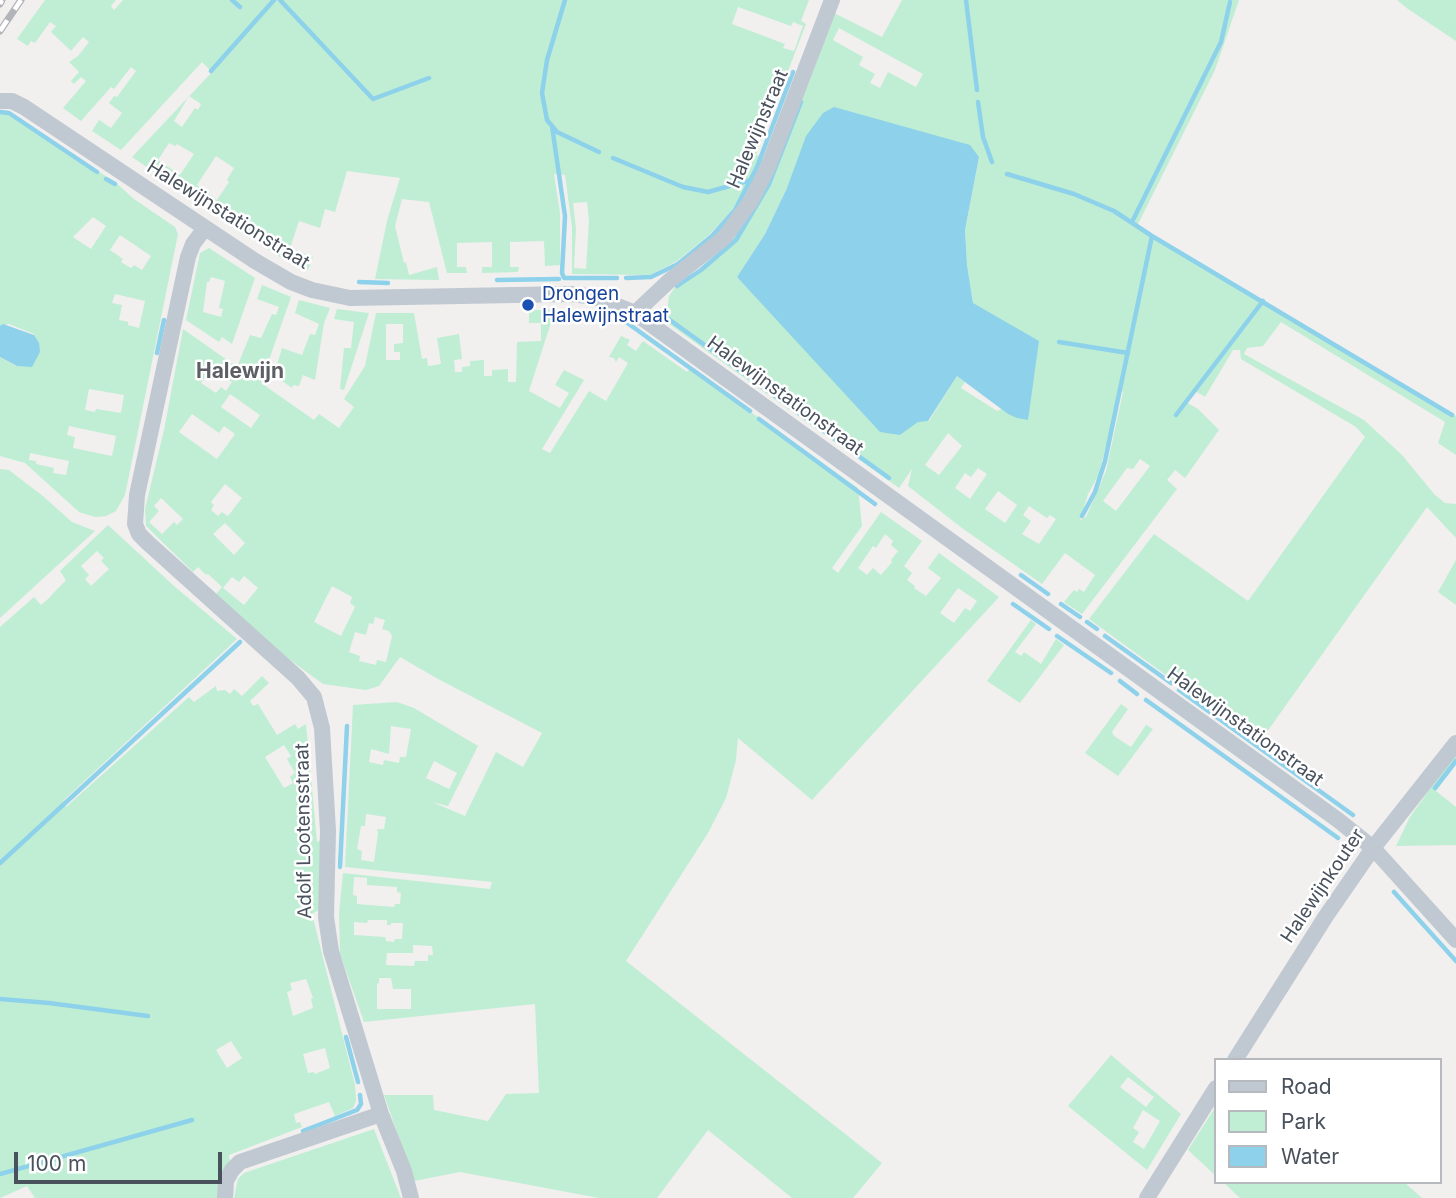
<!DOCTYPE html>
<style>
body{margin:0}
#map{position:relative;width:1456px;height:1198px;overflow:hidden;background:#f2efef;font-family:Inter,sans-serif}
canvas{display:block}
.legend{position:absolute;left:1214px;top:1058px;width:228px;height:126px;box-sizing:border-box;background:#fff;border:2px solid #b6b9be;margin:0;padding:9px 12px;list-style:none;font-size:21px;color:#48515c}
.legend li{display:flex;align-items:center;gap:14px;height:35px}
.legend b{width:35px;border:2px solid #b6b9be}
.scale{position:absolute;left:14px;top:1152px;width:208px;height:32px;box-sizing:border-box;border:4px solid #48515c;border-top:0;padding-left:9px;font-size:21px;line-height:24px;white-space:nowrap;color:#48515c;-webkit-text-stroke:5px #fff;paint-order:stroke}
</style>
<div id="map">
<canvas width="1456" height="1198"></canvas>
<ul class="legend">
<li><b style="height:9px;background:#c0c9d1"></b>Road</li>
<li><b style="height:19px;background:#bfeed4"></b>Park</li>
<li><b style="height:19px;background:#8dd1ea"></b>Water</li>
</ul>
<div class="scale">100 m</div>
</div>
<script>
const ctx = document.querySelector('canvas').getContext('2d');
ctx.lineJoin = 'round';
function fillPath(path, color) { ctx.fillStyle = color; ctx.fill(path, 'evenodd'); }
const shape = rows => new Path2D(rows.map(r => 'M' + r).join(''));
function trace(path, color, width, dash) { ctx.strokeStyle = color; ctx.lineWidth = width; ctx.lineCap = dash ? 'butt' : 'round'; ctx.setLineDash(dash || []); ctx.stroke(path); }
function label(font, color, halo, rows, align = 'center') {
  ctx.font = font + ' Inter,sans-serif'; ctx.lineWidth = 5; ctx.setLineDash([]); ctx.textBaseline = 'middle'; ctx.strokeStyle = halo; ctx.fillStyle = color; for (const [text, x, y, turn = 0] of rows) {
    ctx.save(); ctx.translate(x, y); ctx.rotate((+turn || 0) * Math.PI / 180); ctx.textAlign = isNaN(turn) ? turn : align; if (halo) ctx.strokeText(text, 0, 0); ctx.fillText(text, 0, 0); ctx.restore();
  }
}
const green = shape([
 [45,0,116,0,111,6,114,10,123,0,809,0,801,21,806,24,756,155,769,158,732,210,709,235,677,261,650,275,572,274,572,227,565,175,554,174,560,213,560,265,545,266,544,241,510,242,510,267,519,267,518,272,482,273,482,267,492,267,492,242,457,243,457,267,466,267,467,273,447,273,429,202,402,199,395,226,404,263,406,262,409,275,437,267,439,280,375,279,387,221,400,178,347,171,335,212,325,209,320,228,299,221,290,248,313,257,308,270,278,256,132,157,212,72,202,62,121,150,92,131,99,120,111,128,122,113,109,103,114,96,117,97,136,71,131,67,114,89,111,87,81,121,63,108,86,81,81,77,74,84,71,81,79,72,69,62,78,56,89,42,83,37,71,51,51,32,56,26,50,22,35,43,31,41,28,46,17,39],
 [738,7,791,26,793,22,803,26,794,51,783,48,785,44,732,24],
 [189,96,201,104,198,110,195,108,182,127,174,121],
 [169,143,175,146,177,144,194,154,180,175,158,160],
 [216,156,234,168,227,180,229,182,217,200,197,185],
 [587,202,589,221,586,269,574,268,576,229,573,203],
 [902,0,1239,0,1215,70,1137,226,1456,416,1456,455,1438,443,1445,422,1281,322,1263,346,1247,348,1244,354,1364,420,1402,455,1435,495,1445,503,1456,504,1456,538,1427,507,1259,743,1089,619,1154,534,1248,601,1365,437,1356,427,1241,359,1240,350,1233,350,1205,397,1197,392,1186,402,1198,409,1219,430,1185,478,1175,470,1167,480,1177,489,1082,614,1064,602,1074,590,1077,592,1079,589,1084,592,1095,575,1065,553,1042,584,962,528,908,486,912,469,899,488,662,319,667,312,669,296,676,286,703,268,719,253,741,224,804,90,808,85,834,13,882,37],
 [839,28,923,74,916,87,888,72,880,88,870,83,875,74,859,65,863,57,833,40],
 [979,157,965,230,967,265,973,303,1008,414,1002,409,997,411,961,388,965,382,957,376,929,421,918,421,900,435,737,277,765,234,787,188],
 [1121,390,1123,392,1106,471,1086,517,1080,520,1088,494,1098,476],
 [948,433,962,446,939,475,925,465],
 [1140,459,1150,466,1116,511,1103,501,1127,468,1133,469],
 [978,468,987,474,970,499,955,488,965,473,971,477],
 [998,491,1017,505,1005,523,985,509],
 [1029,506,1047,518,1050,515,1056,519,1039,544,1022,534,1031,521,1023,515],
 [1397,0,1456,0,1456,41,1408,9],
 [2,112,11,115,115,182,134,199,175,227,178,234,125,495,116,511,106,516,95,517,79,512,25,463,0,456,0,357,16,366,34,334,9,324,0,326,0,113],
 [93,217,106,226,91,249,73,237],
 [120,235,151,256,142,270,134,265,131,268,121,262,123,259,110,250],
 [115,294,145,301,139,328,128,325,128,322,119,320,122,305,112,303],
 [89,389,124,395,121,413,96,409,95,412,85,410],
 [69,426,116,436,112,456,73,448,75,437,67,435],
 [30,453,69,461,66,475,53,473,54,468,36,464,36,461,29,460],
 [209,248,255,278,232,344,222,337,219,342,186,320,200,253],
 [211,277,225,281,219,308,223,309,221,317,203,312,207,282,209,282],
 [262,285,291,297,261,383,314,420,319,414,339,428,354,407,344,399,365,366,376,313,414,313,422,359,427,358,428,366,441,364,437,338,459,334,462,359,454,360,455,372,462,372,462,367,470,366,470,361,484,360,484,376,492,376,492,370,508,369,508,382,516,382,517,342,541,341,541,323,529,323,529,310,555,310,529,391,560,408,569,393,555,385,564,370,584,380,542,449,550,453,589,391,606,401,628,363,619,357,616,362,614,358,609,357,621,336,630,340,627,345,636,351,643,341,687,372,690,369,858,488,862,526,832,568,838,573,881,512,922,541,904,566,912,573,907,580,915,586,914,588,926,596,941,578,928,568,939,553,999,597,812,800,738,738,736,760,726,798,708,833,626,961,882,1163,853,1198,792,1198,708,1130,657,1198,599,1198,460,1172,414,1181,384,1095,433,1095,434,1110,488,1121,506,1094,539,1093,535,1004,364,1022,340,954,339,913,343,873,490,889,492,882,345,867,353,705,397,702,414,708,478,746,448,806,432,802,465,816,496,752,523,767,542,733,438,679,400,657,379,686,366,690,323,684,286,657,216,594,222,587,208,574,206,575,198,567,193,572,146,526,145,509,164,430,183,329,237,367,250,335,261,338,272,314,276,315,279,307,257,299],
 [386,324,403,324,403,343,394,344,394,352,400,352,400,360,386,360],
 [210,368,232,382,226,391,221,387,216,393,201,383],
 [230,394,260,415,251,428,221,407],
 [192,414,219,433,224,426,235,434,217,459,179,432],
 [225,484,242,498,228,516,222,512,218,516,211,510,214,505,211,502],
 [161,498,183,519,177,525,174,522,162,534,149,522,159,511,154,506],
 [225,523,245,543,234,555,213,534],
 [885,534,893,541,891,545,898,551,891,560,892,562,881,575,873,568,867,575,858,568,873,546,876,548],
 [244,576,258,588,244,605,223,588,232,577,239,582],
 [332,586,352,597,350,603,355,607,341,636,314,622],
 [958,588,977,601,970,611,965,608,954,623,940,613],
 [375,617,385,620,382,629,389,631,392,636,386,662,377,660,376,665,359,661,360,656,349,652,355,632,366,635,369,623,373,624],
 [391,726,411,729,406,757,400,757,399,763,384,760,383,765,369,762,371,749,389,754],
 [434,761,457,773,449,789,426,778],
 [366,814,386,817,384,829,377,829,378,833,374,862,361,860,362,851,357,849,361,826,365,826],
 [354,877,367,878,367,885,397,887,397,892,401,893,400,904,395,904,394,907,357,904,357,896,353,895],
 [368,920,387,920,387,925,391,925,391,923,403,923,402,939,395,939,394,942,386,941,385,937,354,935,354,922,367,923],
 [413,945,432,946,433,955,428,955,428,961,415,961,414,966,386,965,387,953,413,953],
 [379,978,391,978,393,989,411,989,411,1009,377,1009,377,984,379,983],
 [299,300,330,308,324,323,315,380,303,375,299,386,293,385,292,388,274,375,282,348,302,355,310,334,315,335,319,324,295,313],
 [337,309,369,313,344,390,340,389,344,348,351,348,354,322,334,319],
 [0,469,9,470,44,497,72,522,95,531,0,618],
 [108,525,174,586,237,639,63,801,66,807,189,697,194,702,216,686,217,691,225,690,230,694,234,689,242,696,262,676,269,683,250,701,253,706,258,704,277,735,295,724,298,729,306,724,317,842,322,839,320,909,312,914,355,1085,356,1101,353,1108,335,1116,329,1102,294,1114,296,1123,300,1122,302,1127,229,1155,230,1161,220,1198,35,1198,27,1186,0,1198,0,627,34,597,41,605,48,599,66,580,60,571],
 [97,551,104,558,101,561,109,569,91,586,85,579,89,575,81,566],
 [284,745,291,756,287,759,295,773,290,777,293,783,284,788,265,757],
 [306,979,313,998,311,999,313,1008,293,1016,287,992,292,990,290,983],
 [231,1041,242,1058,227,1068,216,1050],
 [325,1048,330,1068,315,1074,314,1072,308,1073,303,1054],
 [1456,560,1456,605,1438,592],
 [1031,620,1036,624,1015,652,1021,656,1024,652,1041,664,1056,639,1064,645,1020,703,987,681],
 [1121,704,1128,709,1112,732,1114,736,1131,747,1146,725,1153,729,1118,776,1085,753],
 [1456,752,1456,764,1436,791,1456,807,1456,845,1396,846,1410,817],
 [1111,1055,1181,1114,1147,1170,1068,1106],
 [1128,1077,1154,1097,1146,1107,1120,1087],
 [1143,1110,1160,1121,1144,1149,1133,1142,1139,1132,1133,1128],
 [1216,1106,1216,1176,1188,1150],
 [374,1129,401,1198,234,1198,238,1179,244,1173],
 [1223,1182,1404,1182,1422,1198,1240,1198]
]);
const water = shape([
 [834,107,970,145,979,157,965,230,967,265,973,303,1039,341,1028,420,1017,418,1008,414,957,376,928,421,918,422,900,435,880,432,737,277,765,234,787,188,806,136,823,113],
 [3,324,34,335,39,343,40,352,32,367,17,366,0,357,0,326]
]);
const stream = shape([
 [232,0,240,7],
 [280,0,373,99,429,78],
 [565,0,547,60,542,93,547,120,557,132,599,152],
 [966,0,977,90],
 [211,71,274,0],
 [978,102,983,137,992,162],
 [0,112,9,113,97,172],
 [552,126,565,216,562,273,564,278,617,278],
 [613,158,683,187,708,192,751,180],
 [1007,174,1074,194,1114,211,1152,236,1452,415],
 [106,179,115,184],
 [1132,222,1221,42,1230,2],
 [626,278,651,277,678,264,712,236,735,210,757,167,793,72],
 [497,280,559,279],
 [359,282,388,283],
 [677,286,701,270,736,240,769,184,801,102],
 [663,315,889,478],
 [626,322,750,411],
 [1059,342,1128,353],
 [157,353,164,320],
 [1176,415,1263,301],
 [759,419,875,504],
 [1082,516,1095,492,1105,461,1152,236],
 [1021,575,1048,594],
 [1013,604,1049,629],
 [1061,604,1080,617],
 [1087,622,1097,629],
 [1057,636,1111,673],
 [1105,636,1171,683],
 [1120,681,1137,694],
 [1179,690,1353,815],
 [1146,700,1338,838],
 [1435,788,1456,761],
 [0,863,240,642],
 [340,867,347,726],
 [1394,892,1456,961],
 [0,999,49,1003,148,1016],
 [346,1037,358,1082],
 [303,1131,357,1110,361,1104,360,1095],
 [0,1174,192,1120]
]);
const minor = shape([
 [0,101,12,101,24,107,255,261,291,282,312,290,350,298,571,294,595,297,635,313,1338,820,1373,848,1456,940],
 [205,228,193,244,188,257,137,495,135,524,139,534,148,543,298,678,314,697,322,728,328,831,326,917,331,951,381,1114,240,1162,232,1170,226,1181,225,1198],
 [635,313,669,281,724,238,751,201,768,167,832,0],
 [1235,1060,1326,916,1373,848,1456,743],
 [381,1114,404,1171,411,1198],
 [1147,1198,1216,1088]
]);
const rail = shape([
 [0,4,2,0],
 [0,31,21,0]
]);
const markers = [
 [528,305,7,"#1a4fb4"]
];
const streetNames = [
 ["Halewijnstraat",758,129,-67],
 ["Halewijnstationstraat",228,215,32],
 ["Halewijnstationstraat",785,396,36],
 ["Halewijnstationstraat",1245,727,36],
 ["Adolf Lootensstraat",304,831,-91],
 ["Halewijnkouter",1323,886,-56]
];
const transitNames = [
 ["Drongen",542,294],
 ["Halewijnstraat",542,316]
];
const neighbourhoodNames = [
 ["Halewijn",240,372]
];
fillPath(green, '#bfeed4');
fillPath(water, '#8dd1ea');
trace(stream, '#8dd1ea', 4.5);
trace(minor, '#c0c9d1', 16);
trace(rail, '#b2b4b9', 7);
trace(rail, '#fff', 4.5, [13]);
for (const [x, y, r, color] of markers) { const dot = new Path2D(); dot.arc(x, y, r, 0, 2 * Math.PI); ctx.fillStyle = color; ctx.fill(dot); trace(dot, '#fff', 2.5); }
label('19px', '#48515c', '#fff', streetNames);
label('19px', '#164399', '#fff', transitNames, 'left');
label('bold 21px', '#5c5f64', '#fff', neighbourhoodNames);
</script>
